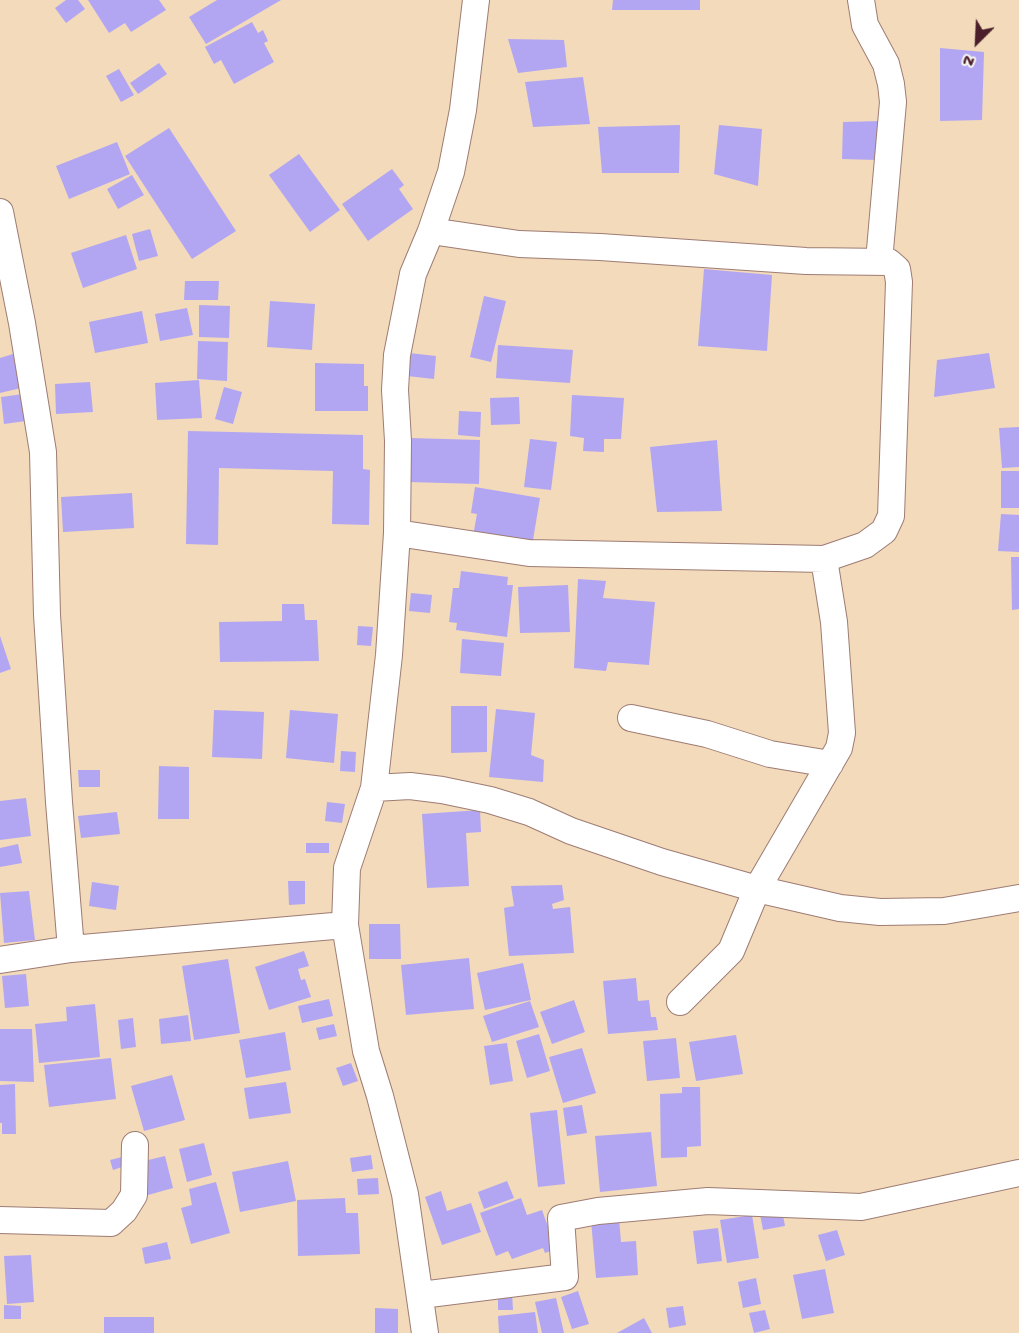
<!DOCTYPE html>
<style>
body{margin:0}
#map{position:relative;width:1019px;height:1333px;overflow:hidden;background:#f2dabb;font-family:"Gochi Hand",sans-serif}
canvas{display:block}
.north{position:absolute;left:947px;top:12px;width:60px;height:60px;-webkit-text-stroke:4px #f6f6f2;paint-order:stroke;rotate:204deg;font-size:16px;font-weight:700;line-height:24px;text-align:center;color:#4a1f2b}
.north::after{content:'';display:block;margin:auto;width:21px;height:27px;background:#4a1f2b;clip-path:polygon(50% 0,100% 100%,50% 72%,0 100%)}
</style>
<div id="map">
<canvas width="1019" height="1333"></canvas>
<div class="north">N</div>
</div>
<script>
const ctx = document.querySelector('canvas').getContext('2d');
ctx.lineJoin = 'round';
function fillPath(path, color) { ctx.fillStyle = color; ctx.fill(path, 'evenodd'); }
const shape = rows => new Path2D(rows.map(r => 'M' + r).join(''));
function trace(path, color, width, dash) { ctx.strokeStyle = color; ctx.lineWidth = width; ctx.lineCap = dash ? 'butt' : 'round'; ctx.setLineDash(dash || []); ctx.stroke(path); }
const building = shape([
 [66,0,78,0,85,9,66,23,55,8],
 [88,0,159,0,166,10,131,32,125,23,109,33],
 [217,0,281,0,206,44,189,17],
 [613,0,700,0,700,10,612,10],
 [252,22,258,33,263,30,268,41,264,43,274,62,234,84,221,60,214,64,205,47],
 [508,39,564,40,567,67,518,73],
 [940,48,984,52,982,120,940,121],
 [159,63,167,74,138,94,130,83],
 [119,69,134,95,121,102,106,76],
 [583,77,590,124,533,127,525,82],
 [881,121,877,160,842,159,843,122],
 [680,125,679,173,602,173,598,127],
 [719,125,762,129,758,186,714,174],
 [169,128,236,231,192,259,125,156],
 [117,142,130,174,69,199,56,166],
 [299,154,340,210,310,232,269,175],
 [392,169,404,185,399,189,413,209,368,241,342,204],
 [132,175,144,195,118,209,107,189],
 [150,229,158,256,139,261,132,234],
 [126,235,137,269,83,288,71,253],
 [704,269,772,275,767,351,698,346],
 [185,281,219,281,218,300,184,300],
 [484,296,506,301,491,362,470,357],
 [270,301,315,304,312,350,267,347],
 [199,305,230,306,229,338,199,337],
 [187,308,193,335,160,341,155,314],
 [142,311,148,343,95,353,89,322],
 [198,341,228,342,227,381,197,379],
 [498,345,573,350,570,383,496,378],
 [409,353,436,356,434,379,407,376],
 [989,353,995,388,934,397,937,360],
 [13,354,21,388,0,393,0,358],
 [315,363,364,364,364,386,368,386,368,411,315,411],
 [199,380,202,418,157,420,155,383],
 [90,382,93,412,56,414,55,384],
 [224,387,242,392,233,424,215,419],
 [23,394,26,421,4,424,1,397],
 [572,395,624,398,621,439,604,439,604,452,583,451,584,438,570,436],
 [519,397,520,424,491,425,490,398],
 [459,411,481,412,480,437,458,435],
 [1019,427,1019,467,1002,468,999,428],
 [188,431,363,435,363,469,370,470,369,525,332,524,333,471,219,468,218,545,186,544],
 [410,438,480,440,479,484,409,482],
 [530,439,557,442,551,490,524,487],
 [717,440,722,511,657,512,650,447],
 [1001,471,1019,471,1019,508,1001,508],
 [475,487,540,498,532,546,473,536,477,514,471,513],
 [132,493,134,528,63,532,61,497],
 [1001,514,1019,515,1019,552,998,551],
 [1011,557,1019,557,1019,609,1012,610],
 [461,571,508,577,507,585,513,585,507,637,456,630,457,623,449,622,453,588,459,588],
 [578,579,606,581,603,598,655,602,649,665,608,662,606,671,574,668],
 [568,585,570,632,520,633,518,587],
 [411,593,432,595,430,613,409,611],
 [282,604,304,604,305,620,317,620,319,661,220,662,219,622,282,621],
 [358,626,373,627,371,646,357,645],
 [0,636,11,669,0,673],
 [462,639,504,643,501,676,460,673],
 [451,706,487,706,487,752,451,753],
 [496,709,535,713,531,755,544,760,543,782,489,777],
 [214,710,264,712,262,759,212,757],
 [290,710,338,714,334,763,286,758],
 [341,751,356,752,355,772,340,771],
 [159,766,189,767,189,819,158,819],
 [78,770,100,770,100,787,79,787],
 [26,798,31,836,0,840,0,801],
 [327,802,345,804,342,823,325,821],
 [480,810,481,832,466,833,469,886,427,888,422,814],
 [117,812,120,834,81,838,78,816],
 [306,843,329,843,329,853,306,853],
 [18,844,22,863,0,867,0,848],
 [288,881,305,881,305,904,289,905],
 [92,882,119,886,116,910,89,906],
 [562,885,564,900,552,904,553,909,570,907,574,953,509,956,504,908,514,906,511,886],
 [29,891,35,940,4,943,0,893],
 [369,924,400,924,401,959,369,959],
 [304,951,309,966,298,969,301,980,305,979,311,997,269,1010,255,967],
 [469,958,474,1009,406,1015,401,965],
 [228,959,240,1033,194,1040,182,966],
 [523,963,531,1000,485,1010,477,973],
 [26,974,29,1006,5,1008,2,976],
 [636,978,638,1001,649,1000,651,1017,656,1017,658,1030,608,1034,603,981],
 [329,999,333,1016,302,1023,298,1006],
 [574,1000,585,1032,552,1044,540,1012],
 [530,1001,539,1027,492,1042,483,1016],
 [95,1004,100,1057,39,1063,35,1024,67,1021,66,1007],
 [188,1015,191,1041,161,1044,159,1019],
 [133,1018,136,1047,121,1049,118,1020],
 [334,1024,337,1036,319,1040,316,1028],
 [0,1029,32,1029,34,1082,0,1081],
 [285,1032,291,1070,246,1078,239,1040],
 [539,1034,550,1071,527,1078,516,1041],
 [736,1035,743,1074,696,1081,689,1042],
 [676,1038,680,1078,647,1081,643,1041],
 [507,1043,513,1081,490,1085,484,1046],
 [582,1048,596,1093,563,1103,549,1057],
 [111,1058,116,1099,49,1107,44,1065],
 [351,1063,358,1081,343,1086,336,1068],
 [172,1075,185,1120,144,1131,131,1086],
 [286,1082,291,1113,249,1119,244,1088],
 [15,1084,16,1134,2,1134,2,1123,0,1123,0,1085],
 [682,1087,700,1087,701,1146,687,1147,687,1157,661,1158,660,1094,682,1093],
 [582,1105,587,1133,567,1136,563,1108],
 [557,1110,565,1184,538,1187,530,1113],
 [651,1132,657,1186,600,1192,595,1136],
 [204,1143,212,1175,187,1182,179,1149],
 [371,1155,373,1169,352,1172,350,1158],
 [165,1156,173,1188,148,1195,140,1162],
 [122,1157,125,1166,113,1170,110,1160],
 [288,1161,296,1201,240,1212,232,1172],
 [378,1178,379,1194,358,1195,357,1179],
 [507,1181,514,1198,484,1209,478,1192],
 [216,1182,230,1233,191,1244,181,1208,192,1205,189,1189],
 [441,1191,447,1211,471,1203,481,1232,442,1245,425,1197],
 [345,1198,346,1213,358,1213,360,1254,298,1256,297,1200],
 [521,1198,527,1215,542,1210,556,1249,545,1253,543,1248,512,1259,508,1251,496,1256,480,1213],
 [782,1210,785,1226,763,1230,760,1214],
 [752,1215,759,1258,727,1263,720,1220],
 [619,1218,621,1242,636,1241,638,1275,596,1278,591,1220],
 [718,1228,722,1261,697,1264,693,1231],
 [837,1230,845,1255,826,1261,818,1235],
 [167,1242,171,1259,145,1264,142,1248],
 [31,1255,34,1302,7,1304,4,1256],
 [825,1269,834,1313,802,1319,793,1275],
 [756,1278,761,1304,743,1308,738,1282],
 [578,1291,589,1324,572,1329,561,1297],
 [498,1292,512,1292,513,1310,498,1310],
 [556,1298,564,1333,542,1333,535,1302],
 [4,1305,21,1306,21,1319,4,1319],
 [683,1306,686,1325,669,1328,666,1308],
 [375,1308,398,1309,398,1333,375,1333],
 [765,1310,770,1329,754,1333,749,1313],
 [535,1312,538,1333,499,1333,498,1316],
 [104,1317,154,1317,154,1333,104,1333],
 [644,1318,652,1333,617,1333]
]);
const minor = shape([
 [861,0,865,25,886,64,891,84,893,102,879,261],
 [0,212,22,323,43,452,47,615,59,802,71,949],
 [397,533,529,553,824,559,865,545,884,531,891,516,899,282,897,269,889,262,806,261,600,247,519,244,431,231],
 [631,718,707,734,770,754,830,764],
 [374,788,410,786,442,790,490,800,529,812,571,831,662,862,757,889,840,908,880,912,944,911,1019,898],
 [0,960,71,949,345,925],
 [680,1002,731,951,757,889,839,748,842,733,834,622,824,559],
 [0,1220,111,1223,124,1211,134,1195,135,1145],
 [421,1295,565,1277,561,1218,598,1211,708,1201,861,1207,1019,1173],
 [425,1333,405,1194,380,1096,366,1051,345,925,347,868,374,788,389,655,397,533,398,441,395,390,397,355,413,274,431,231,451,172,463,110,476,0]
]);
fillPath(building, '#b2a6f2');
trace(minor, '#9e7c73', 28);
trace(minor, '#fff', 26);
</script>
